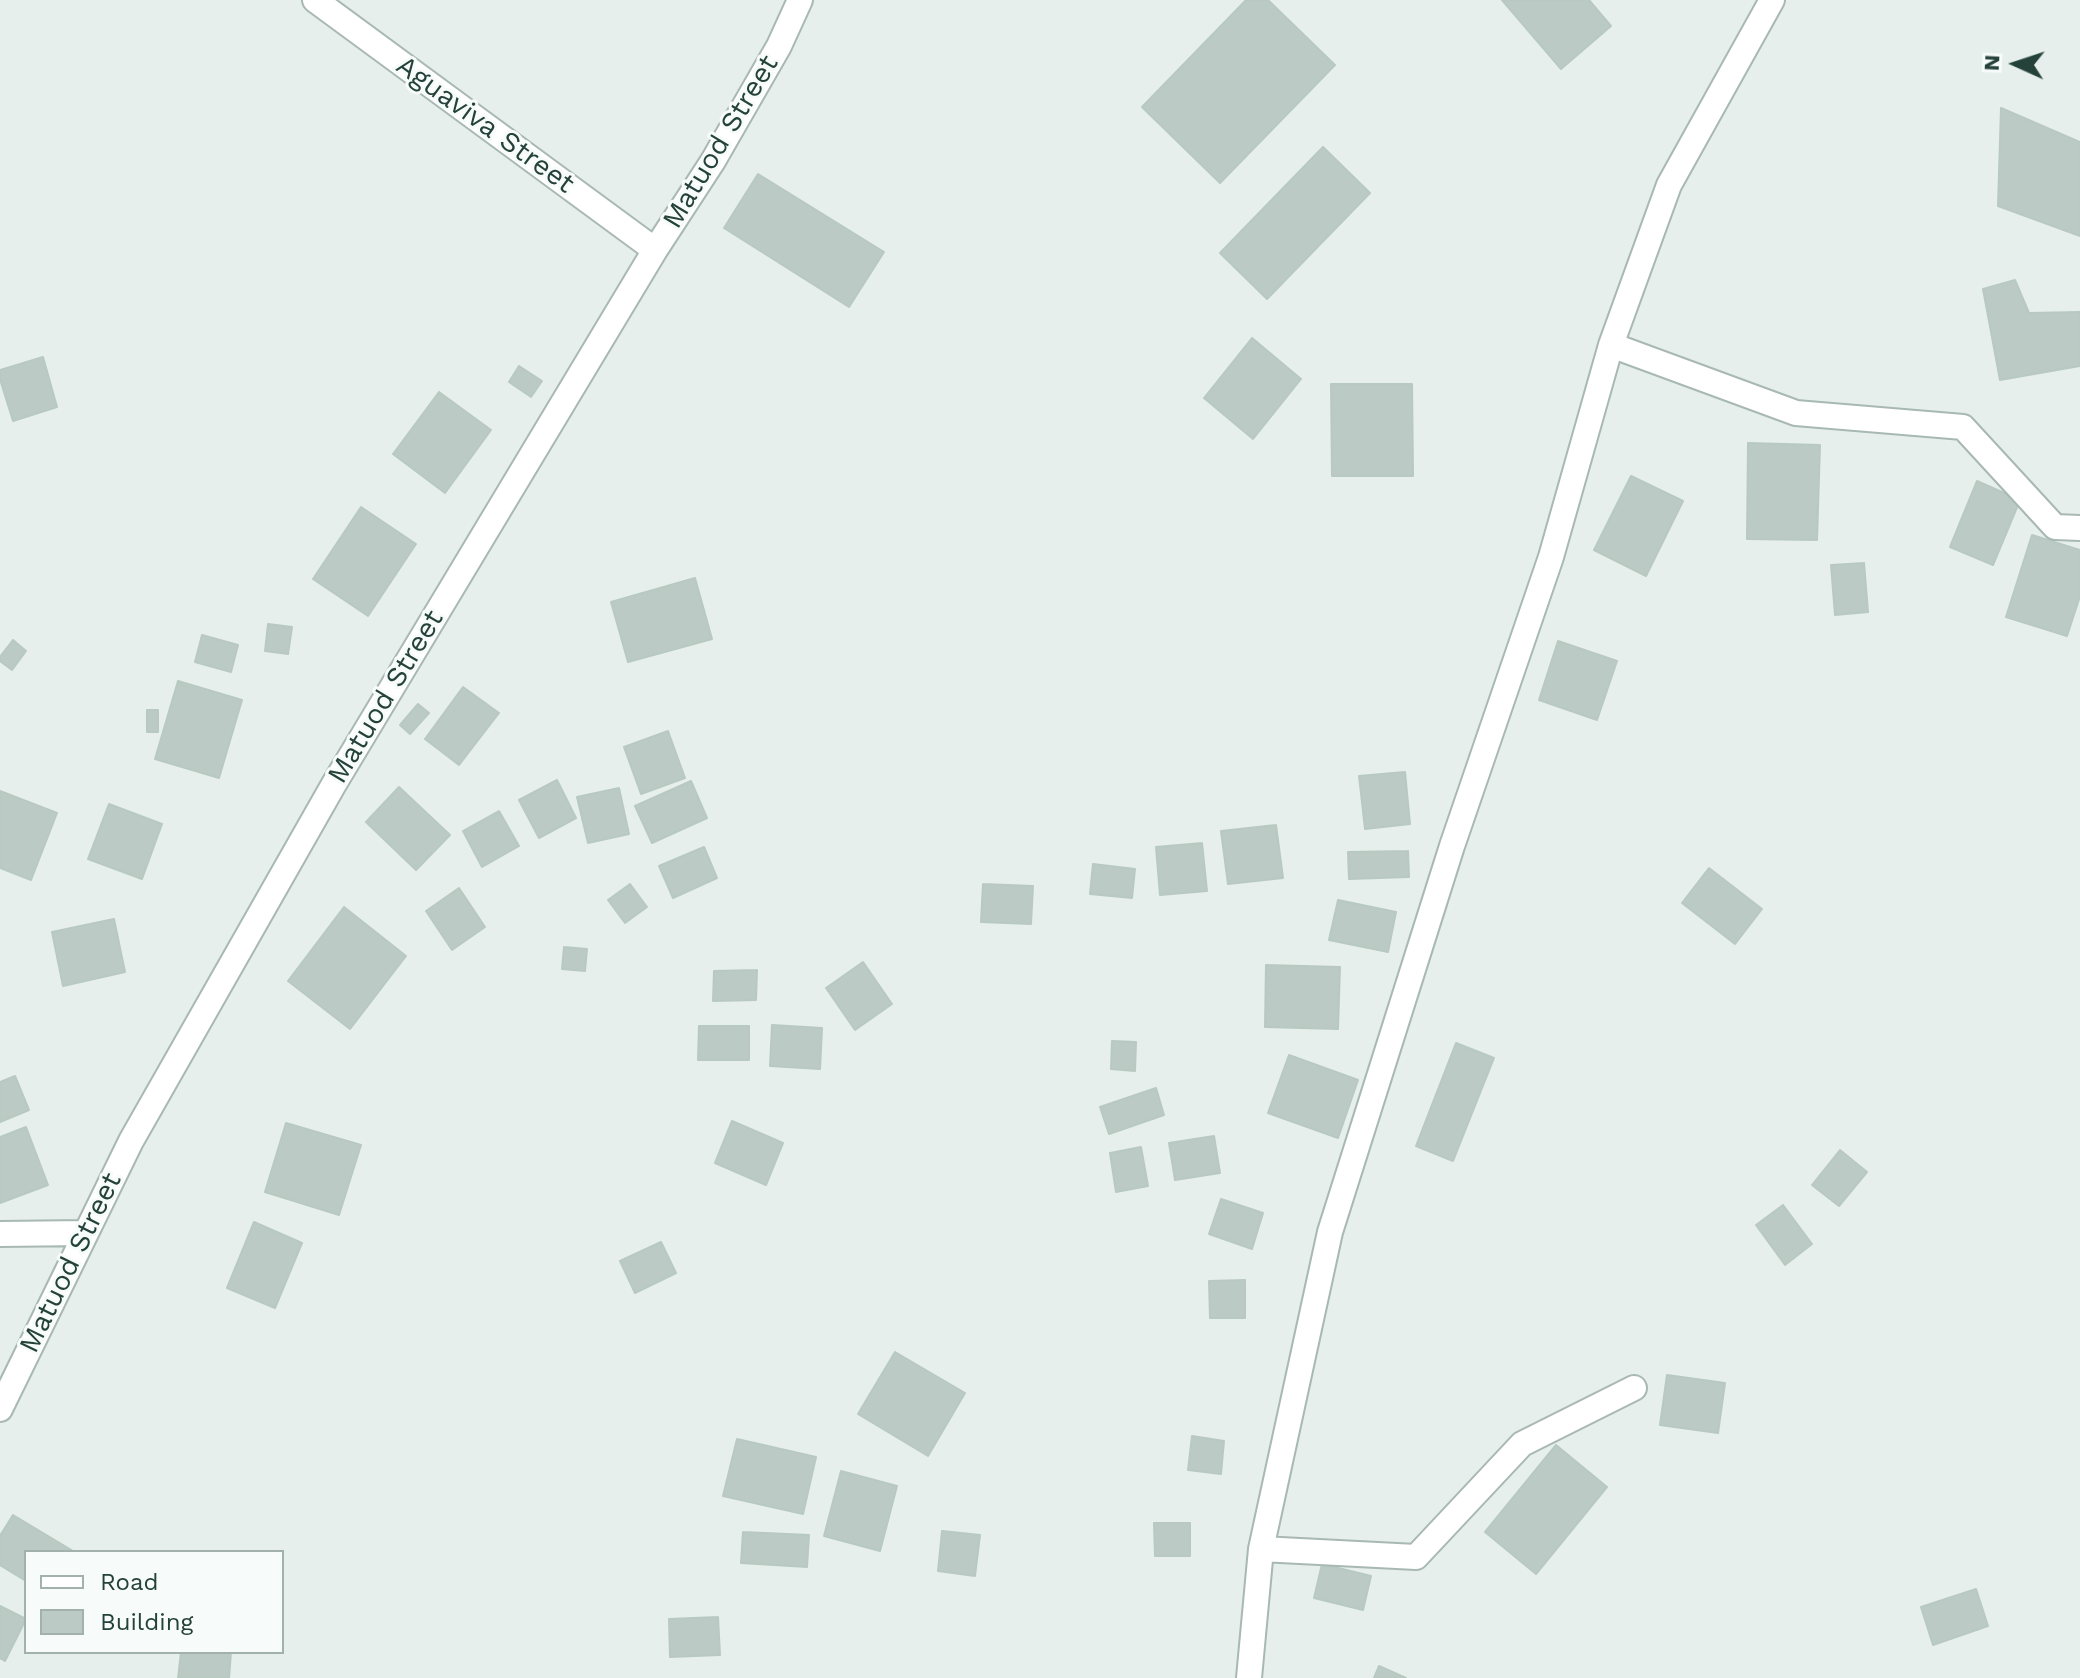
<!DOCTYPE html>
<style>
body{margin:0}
#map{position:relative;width:2080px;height:1678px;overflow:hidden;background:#e6efeb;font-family:"Work Sans",sans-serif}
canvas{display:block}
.legend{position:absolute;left:24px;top:1550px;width:260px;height:104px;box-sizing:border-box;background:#f7fbf9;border:2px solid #a3b1ad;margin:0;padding:10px 14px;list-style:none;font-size:24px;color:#24423a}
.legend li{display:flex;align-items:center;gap:16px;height:40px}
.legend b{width:40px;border:2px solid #a3b1ad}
.north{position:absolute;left:1976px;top:24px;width:80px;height:80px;-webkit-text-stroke:6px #f7fbf9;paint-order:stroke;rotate:273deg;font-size:22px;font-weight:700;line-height:32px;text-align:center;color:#24423a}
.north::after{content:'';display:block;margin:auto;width:28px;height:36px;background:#24423a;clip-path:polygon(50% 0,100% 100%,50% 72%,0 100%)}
</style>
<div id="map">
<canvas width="2080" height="1678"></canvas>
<ul class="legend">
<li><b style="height:10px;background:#fff"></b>Road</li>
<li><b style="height:22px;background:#bbcac4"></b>Building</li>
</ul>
<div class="north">N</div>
</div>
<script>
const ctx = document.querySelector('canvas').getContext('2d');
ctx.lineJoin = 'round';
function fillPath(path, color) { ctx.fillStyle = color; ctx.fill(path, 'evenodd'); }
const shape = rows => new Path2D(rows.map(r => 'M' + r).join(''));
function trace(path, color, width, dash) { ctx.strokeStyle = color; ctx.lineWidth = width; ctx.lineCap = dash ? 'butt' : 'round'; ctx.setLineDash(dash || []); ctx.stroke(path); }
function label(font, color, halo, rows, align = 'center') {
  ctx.font = font + ' "Work Sans",sans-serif'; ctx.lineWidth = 6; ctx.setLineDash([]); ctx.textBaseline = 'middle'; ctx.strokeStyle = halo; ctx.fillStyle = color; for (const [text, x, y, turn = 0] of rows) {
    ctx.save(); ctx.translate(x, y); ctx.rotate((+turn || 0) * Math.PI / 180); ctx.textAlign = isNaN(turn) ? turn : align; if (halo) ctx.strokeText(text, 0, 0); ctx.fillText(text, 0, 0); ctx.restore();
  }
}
const building = shape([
 [1246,0,1268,0,1335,65,1220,183,1142,107,1246,0],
 [1502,0,1589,0,1611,26,1561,69,1502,0],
 [2001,108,2080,142,2080,236,1998,206,2001,108],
 [1323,147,1370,193,1267,299,1220,253,1323,147],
 [758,174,884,252,849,307,724,228,758,174],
 [2015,280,2029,313,2080,312,2080,366,2000,380,1983,289,2015,280],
 [1252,338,1301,379,1253,439,1204,398,1252,338],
 [43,357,57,407,13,421,0,379,0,370,43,357],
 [519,366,542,381,531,397,509,382,519,366],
 [1331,384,1412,384,1413,476,1332,476,1331,384],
 [439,392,491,430,445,493,393,454,439,392],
 [1748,443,1820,445,1817,540,1747,539,1748,443],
 [1631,476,1683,501,1646,576,1594,550,1631,476],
 [1977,481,2020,500,1993,565,1950,547,1977,481],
 [361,507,416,544,368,616,313,579,361,507],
 [2032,535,2080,550,2080,596,2067,636,2006,617,2032,535],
 [1864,563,1868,612,1835,615,1831,565,1864,563],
 [695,578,712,639,628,662,611,602,695,578],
 [268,624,292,627,288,654,265,651,268,624],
 [202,635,238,645,231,672,195,662,202,635],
 [13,640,26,651,12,670,0,661,0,657,13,640],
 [1558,641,1617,661,1597,720,1539,700,1558,641],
 [178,681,242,700,219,778,155,759,178,681],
 [463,687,499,713,459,765,425,739,463,687],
 [418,704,429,713,410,734,400,725,418,704],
 [147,710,158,710,158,732,147,732,147,710],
 [668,731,685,778,641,794,624,747,668,731],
 [1405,772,1410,824,1365,829,1359,776,1405,772],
 [557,780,576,818,539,838,519,800,557,780],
 [691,781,707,818,652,843,635,806,691,781],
 [399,787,450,835,416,870,366,822,399,787],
 [619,788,629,834,588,843,577,797,619,788],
 [0,791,57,813,31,880,0,868,0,791],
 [109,804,162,824,142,879,88,859,109,804],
 [499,811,519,846,482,867,463,831,499,811],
 [1276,825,1283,878,1228,884,1221,831,1276,825],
 [1202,843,1207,891,1160,895,1156,847,1202,843],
 [704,847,717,878,673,898,659,866,704,847],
 [1408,851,1409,877,1349,879,1348,852,1408,851],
 [1093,864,1135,869,1132,898,1090,894,1093,864],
 [1709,868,1762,909,1735,944,1682,903,1709,868],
 [630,884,647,907,625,923,608,900,630,884],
 [983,884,1033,886,1031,924,981,922,983,884],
 [459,888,485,927,452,950,426,911,459,888],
 [1338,900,1396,912,1388,952,1329,940,1338,900],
 [344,907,406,956,350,1029,288,981,344,907],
 [114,919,125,972,63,986,52,932,114,919],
 [564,947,587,949,585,971,562,969,564,947],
 [863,962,892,1004,855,1030,826,988,863,962],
 [1266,965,1340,967,1338,1029,1265,1027,1266,965],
 [757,970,756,1000,713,1001,714,971,757,970],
 [772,1025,822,1028,820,1069,770,1066,772,1025],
 [699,1026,749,1026,749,1060,698,1060,699,1026],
 [1112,1041,1136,1042,1135,1071,1111,1069,1112,1041],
 [1456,1043,1494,1058,1453,1161,1416,1146,1456,1043],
 [1289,1055,1358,1080,1338,1138,1268,1113,1289,1055],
 [15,1076,29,1110,0,1122,0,1082,15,1076],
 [1156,1088,1164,1115,1109,1134,1100,1107,1156,1088],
 [732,1121,783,1143,766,1185,715,1163,732,1121],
 [286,1123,361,1145,339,1215,265,1192,286,1123],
 [26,1127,48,1185,0,1203,0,1137,26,1127],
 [1214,1136,1220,1173,1175,1180,1169,1143,1214,1136],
 [1141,1147,1148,1186,1116,1192,1110,1153,1141,1147],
 [1840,1150,1867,1172,1839,1206,1812,1185,1840,1150],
 [1221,1199,1263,1213,1252,1249,1209,1234,1221,1199],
 [1783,1205,1812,1244,1785,1265,1756,1225,1783,1205],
 [254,1222,302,1243,275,1308,227,1288,254,1222],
 [661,1242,676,1273,635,1293,620,1261,661,1242],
 [1245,1280,1245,1318,1210,1318,1209,1281,1245,1280],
 [895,1352,965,1393,928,1456,858,1414,895,1352],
 [1667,1375,1725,1383,1718,1433,1660,1425,1667,1375],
 [1192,1436,1224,1441,1221,1474,1188,1470,1192,1436],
 [737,1439,816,1457,803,1514,723,1496,737,1439],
 [1556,1445,1607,1487,1536,1574,1485,1532,1556,1445],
 [841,1471,897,1486,880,1551,824,1536,841,1471],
 [13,1515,73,1551,72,1552,26,1552,26,1581,0,1565,0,1536,13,1515],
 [1154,1523,1190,1523,1190,1556,1155,1556,1154,1523],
 [942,1531,980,1535,975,1576,938,1571,942,1531],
 [743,1532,809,1535,807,1567,741,1563,743,1532],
 [1322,1564,1371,1576,1363,1610,1314,1598,1322,1564],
 [1976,1589,1988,1626,1933,1645,1921,1607,1976,1589],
 [0,1606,26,1619,5,1661,0,1658,0,1606],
 [718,1617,720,1655,670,1657,669,1619,718,1617],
 [181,1652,231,1652,229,1678,178,1678,181,1652],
 [1379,1666,1406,1678,1374,1678,1379,1666]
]);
const minor = shape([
 [315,0,655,250],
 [1611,345,1796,413,1963,427,2055,527,2080,528],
 [0,1234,85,1233],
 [0,1409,131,1141,334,784,655,250,713,161,779,46,800,0],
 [1261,1549,1416,1557,1522,1444,1634,1388],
 [1249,1678,1261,1549,1330,1232,1452,846,1551,557,1611,345,1669,185,1772,0]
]);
const streetNames = [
 ["Aguaviva Street",485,125,36],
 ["Matuod Street",721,142,-59],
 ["Matuod Street",386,697,-59],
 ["Matuod Street",71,1263,-64]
];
fillPath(building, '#bbcac4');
trace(building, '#b8c9c2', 2);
trace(minor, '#a8b8b2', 28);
trace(minor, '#fff', 24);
label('28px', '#24423a', '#f7fbf9', streetNames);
</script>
